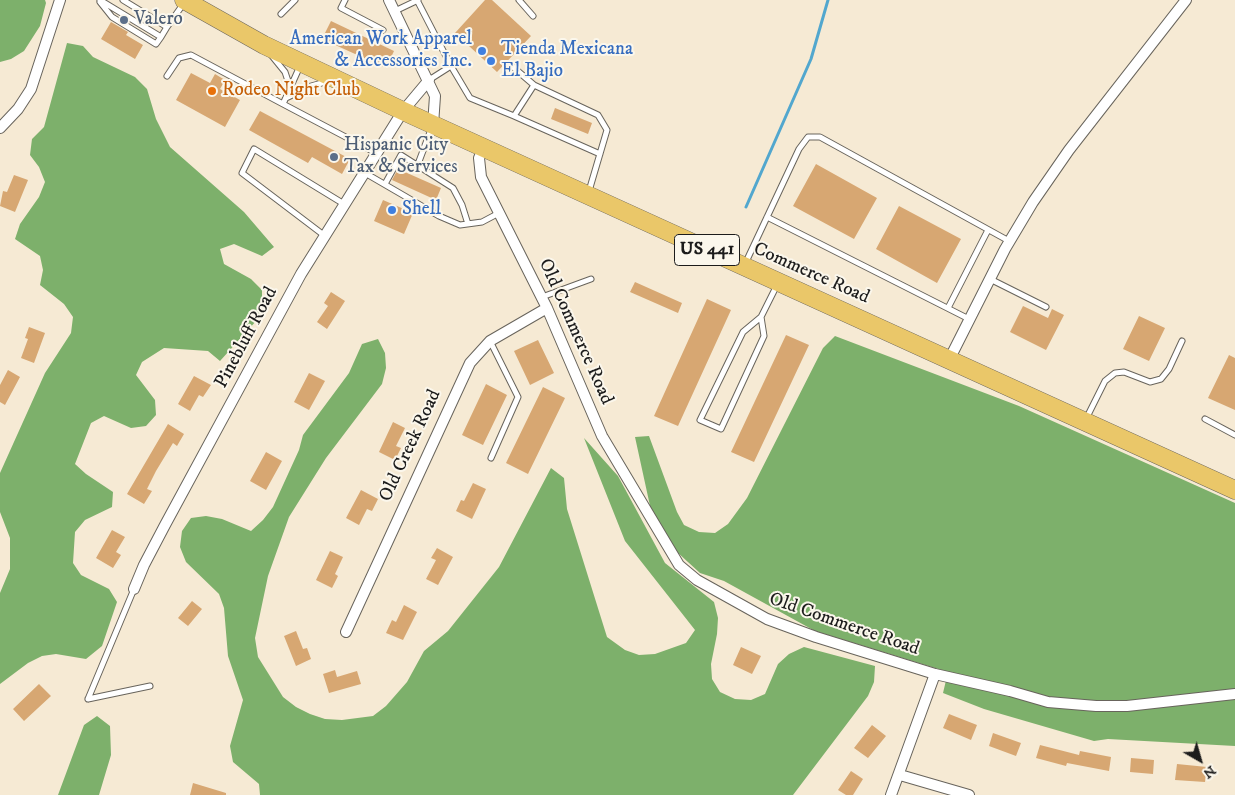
<!DOCTYPE html>
<style>
body{margin:0}
#map{position:relative;width:1235px;height:795px;overflow:hidden;background:#f6ead4;font-family:"IM FELL DW Pica",serif}
canvas{display:block}
.north{position:absolute;left:1175px;top:735px;width:50px;height:50px;-webkit-text-stroke:4px #fbf7ec;paint-order:stroke;rotate:142deg;font-size:14px;font-weight:700;line-height:20px;text-align:center;color:#1c1c1c}
.north::after{content:'';display:block;margin:auto;width:18px;height:22px;background:#1c1c1c;clip-path:polygon(50% 0,100% 100%,50% 72%,0 100%)}
</style>
<div id="map">
<canvas width="1235" height="795"></canvas>
<div class="north">N</div>
</div>
<script>
const ctx = document.querySelector('canvas').getContext('2d');
ctx.lineJoin = 'round';
function fillPath(path, color) { ctx.fillStyle = color; ctx.fill(path, 'evenodd'); }
const shape = rows => new Path2D(rows.map(r => 'M' + r).join(''));
function trace(path, color, width, dash) { ctx.strokeStyle = color; ctx.lineWidth = width; ctx.lineCap = dash ? 'butt' : 'round'; ctx.setLineDash(dash || []); ctx.stroke(path); }
function label(font, color, halo, rows, align = 'center') {
  ctx.font = font + ' "IM FELL DW Pica",serif'; ctx.lineWidth = 4; ctx.setLineDash([]); ctx.textBaseline = 'middle'; ctx.strokeStyle = halo; ctx.fillStyle = color; for (const [text, x, y, turn = 0] of rows) {
    ctx.save(); ctx.translate(x, y); ctx.rotate((+turn || 0) * Math.PI / 180); ctx.textAlign = isNaN(turn) ? turn : align; if (halo) ctx.strokeText(text, 0, 0); ctx.fillText(text, 0, 0); ctx.restore();
  }
}
const forest = shape([
 [0,0,45,0,46,3,40,26,24,51,11,59,0,62],
 [67,43,83,46,93,57,135,77,147,89,156,119,170,147,244,212,274,247,262,256,234,244,220,249,224,264,251,279,262,290,262,306,257,320,220,361,208,351,164,348,142,362,136,375,155,400,156,415,146,426,131,428,104,416,91,423,75,464,86,474,113,492,112,507,85,520,75,532,73,563,81,575,109,589,117,602,102,646,86,659,56,654,42,656,28,663,0,684,0,593,10,569,10,538,0,512,0,473,45,373,71,333,73,317,64,304,40,285,43,270,40,256,15,239,20,224,39,197,45,182,39,167,30,155,32,139,44,127],
 [835,336,1019,406,1235,503,1235,746,1108,739,1094,741,984,709,943,693,948,672,815,631,724,581,700,573,666,542,652,515,635,437,649,436,677,512,684,525,699,532,715,533,728,524,747,498,823,348],
 [378,339,385,353,386,368,382,384,326,458,289,517,268,576,255,638,258,657,283,697,296,707,310,714,325,719,342,720,373,716,386,706,407,682,424,651,448,631,499,567,551,468,564,478,567,509,607,637,625,650,639,655,655,654,686,643,695,630,625,541,584,438,618,476,665,563,714,602,718,618,717,634,711,664,712,679,720,692,735,699,751,700,765,694,778,664,789,654,804,647,875,666,874,682,868,696,793,795,260,795,259,784,233,762,230,746,243,700,228,656,224,608,219,594,186,562,180,547,182,531,191,518,206,516,222,519,251,531,263,520,273,507,299,450,303,435,349,373,362,344],
 [97,716,110,726,111,755,99,795,58,795,84,725]
]);
const stream = shape([
 [746,207,811,59,828,0]
]);
const building = shape([
 [485,0,492,0,531,36,497,72,455,33],
 [331,21,394,51,386,68,322,39],
 [111,22,128,32,126,35,143,45,135,59,101,39],
 [191,73,210,83,215,74,225,80,220,89,240,100,225,127,176,100],
 [555,108,592,123,588,134,551,119],
 [260,111,350,159,342,174,312,157,308,163,249,130],
 [816,164,877,198,854,239,793,206],
 [398,169,441,188,436,200,392,180],
 [14,175,28,180,15,212,0,206,3,191,7,192],
 [383,200,413,213,404,234,374,221],
 [899,206,961,239,937,283,876,249],
 [635,282,682,303,678,313,630,292],
 [331,292,345,301,327,329,317,322,328,306,324,303],
 [707,299,731,310,678,426,654,416],
 [1023,306,1048,318,1052,309,1064,315,1046,350,1010,332],
 [1139,316,1165,328,1149,361,1123,349],
 [29,327,45,333,34,363,21,358,28,339,25,338],
 [786,335,809,345,754,462,731,452],
 [538,340,554,373,530,385,514,351],
 [1229,355,1235,358,1235,410,1208,398],
 [8,370,20,377,5,405,0,402,0,385],
 [309,373,325,381,309,410,294,402],
 [194,376,211,385,203,397,199,395,190,411,178,404],
 [486,384,507,395,483,445,462,435],
 [543,387,565,398,528,474,506,463],
 [393,422,405,428,396,446,401,448,395,460,379,452],
 [168,424,184,434,177,446,173,443,156,471,147,489,152,491,144,504,127,494],
 [266,452,282,461,266,490,250,481],
 [473,483,486,489,472,519,456,511,461,500,464,501],
 [361,490,378,499,372,511,367,509,359,525,346,518],
 [112,530,125,537,116,552,121,555,113,568,96,558],
 [437,548,453,557,438,585,426,579,436,560,431,558],
 [330,551,343,557,335,574,338,576,332,588,316,580],
 [192,601,202,609,188,626,178,618],
 [404,605,417,612,403,640,386,633,392,620,396,622],
 [296,631,303,649,307,648,311,659,296,666,284,636],
 [741,647,761,656,752,674,733,665],
 [335,670,337,677,357,671,361,684,329,693,323,674],
 [39,684,51,696,24,721,13,709],
 [949,714,977,725,971,740,943,728],
 [872,725,886,736,868,758,854,748],
 [993,733,1021,743,1016,756,989,746],
 [1040,745,1079,755,1080,751,1111,757,1109,771,1067,763,1066,766,1036,758],
 [1131,758,1154,760,1153,774,1130,772],
 [1177,764,1207,767,1205,782,1175,780],
 [851,771,863,779,853,795,846,795,838,790],
 [193,783,226,793,226,795,190,795]
]);
const lane = shape([
 [100,0,161,37,167,27],
 [123,0,167,27,184,3],
 [345,0,341,8,383,30],
 [417,0,451,66,429,80],
 [519,0,533,16],
 [100,2,112,17,156,44,161,37],
 [395,11,418,0],
 [281,14,295,0],
 [272,56,285,72,290,87],
 [451,66,470,98,514,116,534,85,513,67],
 [167,76,179,58,191,55,283,104,300,66],
 [534,85,598,115,607,130,589,191],
 [286,98,311,86,329,81],
 [283,104,376,153],
 [514,116,600,154],
 [418,164,432,127],
 [365,173,439,216,460,225,482,222,499,213],
 [385,184,401,155,453,188,462,205,468,224],
 [767,217,969,319],
 [325,236,242,173,254,149,344,204],
 [745,264,799,149,808,137,820,137,1009,241],
 [990,279,1046,307],
 [542,297,591,279],
 [948,308,988,230],
 [761,317,743,332,700,420,721,429,764,336,761,317,777,285],
 [490,341,518,397,491,458],
 [1086,419,1105,381,1115,373,1124,372,1150,382,1161,379,1169,369,1182,341],
 [1205,419,1235,435],
 [88,699,134,589],
 [88,699,150,686]
]);
const street = shape([
 [389,0,435,96,433,125],
 [0,128,18,109,31,89,60,0],
 [484,147,479,158,481,177,547,308,602,436,679,565,697,580,767,619,816,637,935,674,1010,691,1048,702,1096,706,1127,706,1235,694],
 [949,360,1005,249,1033,202,1069,150,1186,0],
 [134,589,144,565,165,525,301,274,403,111,429,80],
 [346,632,470,363,490,341,547,308],
 [900,775,969,795],
 [891,795,935,674]
]);
const highway = shape([
 [184,0,264,45,403,111,1235,490]
]);
const markers = [
 [124,20,5,"#5c6f8a"],
 [482,51,5,"#3f7fe0"],
 [491,61,5,"#3f7fe0"],
 [212,91,5,"#e8710a"],
 [334,157,5,"#5c6f8a"],
 [392,210,5,"#3f7fe0"]
];
const shields = [
 [707,250,65]
];
const shieldNames = [
 ["US 441",707,250]
];
const serviceNames = [
 ["Valero",134,20],
 ["Hispanic City",344,146],
 ["Tax & Services",344,168]
];
const shopNames = [
 ["American Work Apparel",472,40,"right"],
 ["& Accessories Inc.",472,62,"right"],
 ["Tienda Mexicana",501,50],
 ["El Bajio",501,72],
 ["Shell",402,210]
];
const foodNames = [
 ["Rodeo Night Club",222,91]
];
const streetNames = [
 ["Commerce Road",811,274,24],
 ["Old Commerce Road",575,332,66],
 ["Pinebluff Road",247,338,-62],
 ["Old Creek Road",411,446,-65],
 ["Old Commerce Road",844,625,19]
];
fillPath(forest, '#7db06b');
trace(stream, '#52a7ce', 3);
fillPath(building, '#d7a772');
trace(lane, '#68645c', 7);
trace(street, '#68645c', 12);
trace(highway, '#68645c', 19);
trace(lane, '#fff', 5);
trace(street, '#fff', 10);
trace(highway, '#eac769', 18);
for (const [x, y, r, color] of markers) { const dot = new Path2D(); dot.arc(x, y, r, 0, 2 * Math.PI); ctx.fillStyle = color; ctx.fill(dot); trace(dot, '#fbf7ec', 2); }
for (const [x, y, w] of shields) { const box = new Path2D(); box.roundRect(x - w / 2, y - 15.5, w, 31, 4); ctx.fillStyle = '#fbf7ec'; ctx.fill(box); trace(box, '#1c1c1c', 1); }
label('bold 18px', '#1c1c1c', null, shieldNames);
label('19px', '#4e5e75', '#fbf7ec', serviceNames, 'left');
label('19px', '#366cbe', '#fbf7ec', shopNames, 'left');
label('19px', '#c56008', '#fbf7ec', foodNames, 'left');
label('19px', '#1c1c1c', '#fbf7ec', streetNames);
</script>
